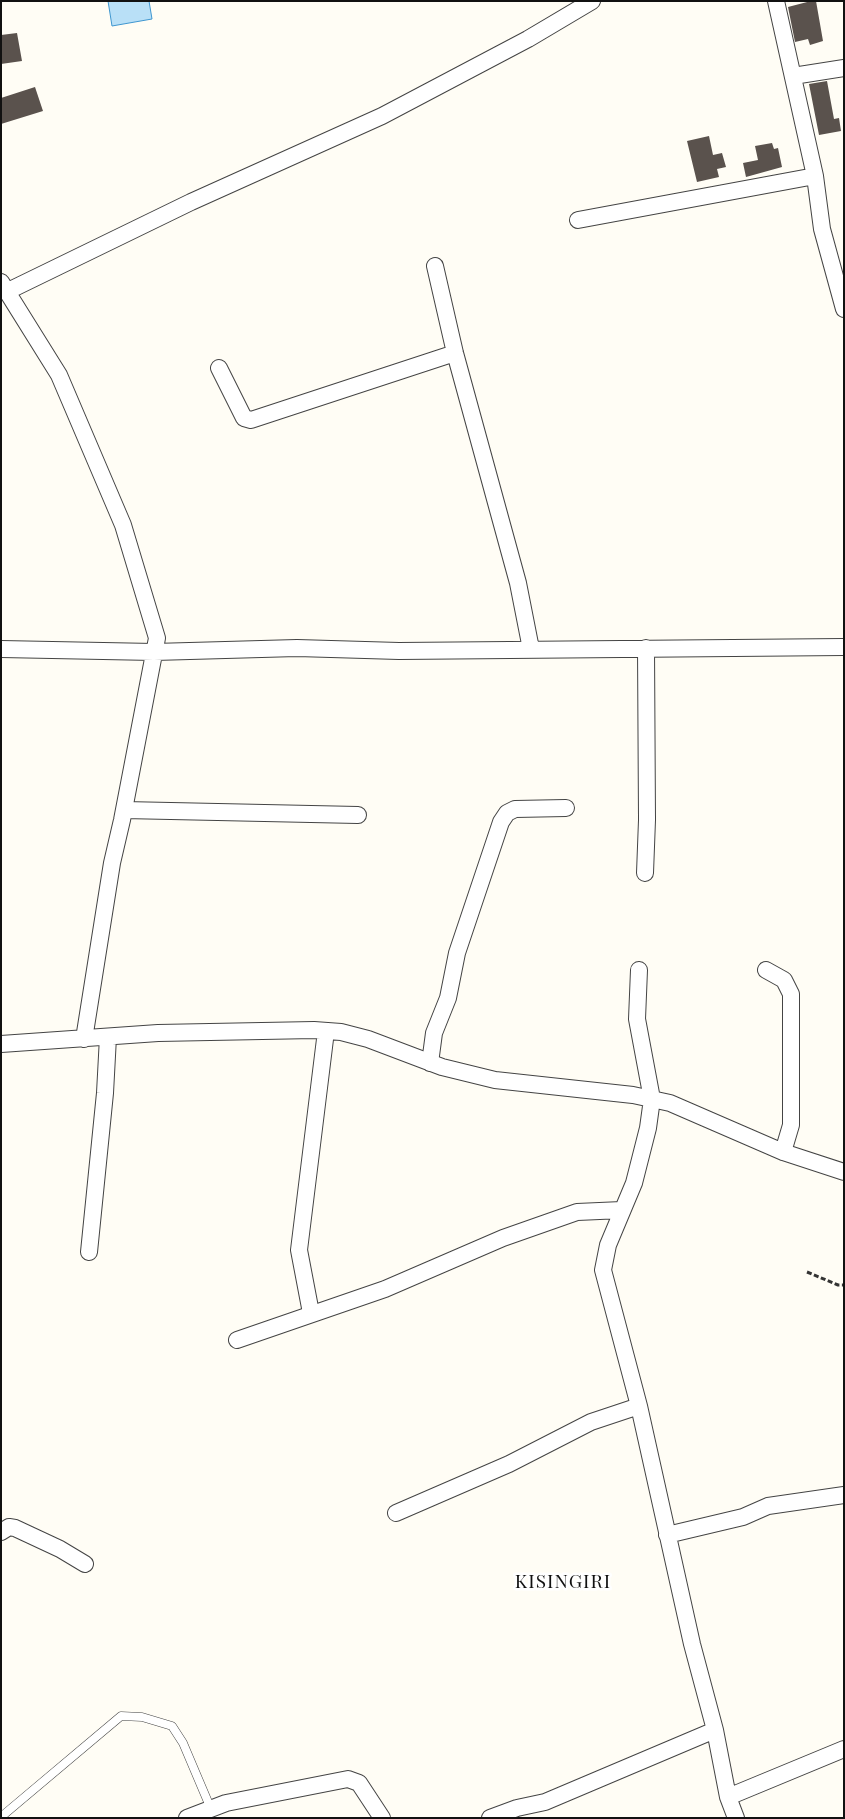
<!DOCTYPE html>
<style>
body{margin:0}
#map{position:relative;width:845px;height:1819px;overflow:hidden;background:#fffdf5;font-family:"Playfair Display",serif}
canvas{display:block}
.frame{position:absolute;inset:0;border:2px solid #111;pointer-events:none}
</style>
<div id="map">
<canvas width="845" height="1819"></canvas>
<div class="frame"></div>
</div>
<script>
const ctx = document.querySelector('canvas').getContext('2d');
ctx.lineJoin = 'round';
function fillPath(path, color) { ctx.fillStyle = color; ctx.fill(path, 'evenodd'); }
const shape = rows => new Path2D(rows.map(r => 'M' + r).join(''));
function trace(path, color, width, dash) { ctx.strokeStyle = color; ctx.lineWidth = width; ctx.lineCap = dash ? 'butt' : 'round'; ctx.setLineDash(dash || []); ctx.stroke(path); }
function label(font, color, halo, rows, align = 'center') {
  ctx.font = font + ' "Playfair Display",serif'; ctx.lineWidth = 5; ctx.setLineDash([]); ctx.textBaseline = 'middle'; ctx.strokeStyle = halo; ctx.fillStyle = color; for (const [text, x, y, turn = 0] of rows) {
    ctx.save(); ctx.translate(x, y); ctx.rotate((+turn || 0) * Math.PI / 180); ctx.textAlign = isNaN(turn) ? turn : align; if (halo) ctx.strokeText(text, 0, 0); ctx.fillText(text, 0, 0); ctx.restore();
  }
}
const water = shape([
 [108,1,149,1,152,19,112,26,108,1]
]);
const building = shape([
 [811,1,816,1,823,41,810,45,808,39,795,42,788,7],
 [17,33,22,61,1,64,1,35],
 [827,81,834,119,839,118,841,131,819,135,809,84],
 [35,87,43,111,1,124,1,98],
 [709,136,713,155,722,153,726,167,717,169,719,177,697,182,687,141],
 [772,143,774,149,778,148,782,167,746,177,743,163,758,160,755,146]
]);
const path = shape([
 [807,1272,838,1285,844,1285]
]);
const service = shape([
 [1,1817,121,1716,142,1717,172,1726,183,1743,211,1809]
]);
const minor = shape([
 [776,1,815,176,822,229,844,309],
 [793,76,844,68],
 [578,220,815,176],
 [435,266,455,353,518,583,531,649],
 [1,282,59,375,123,525,157,638,122,820,112,863,84,1039],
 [8,291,191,202,382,116,528,39,592,1],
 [219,368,244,418,251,420,455,353],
 [1,649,154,652,297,648,399,651,844,647],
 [124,810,358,815],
 [645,873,647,820,646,648],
 [639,970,637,1019,652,1099,648,1128,634,1183,608,1245,603,1270,639,1406,692,1644,715,1730,728,1797,736,1818],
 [766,970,784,980,791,994,791,1125,783,1152],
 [1,1044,158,1033,314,1030,341,1032,368,1039,442,1067,495,1080,633,1095,670,1103,783,1152,844,1172],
 [430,1063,434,1033,448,998,457,953,501,822,507,813,515,809,566,808],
 [89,1252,105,1093,108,1037],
 [311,1313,299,1250,326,1031],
 [237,1340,385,1289,503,1238,577,1212,622,1210],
 [396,1513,509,1464,591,1422,639,1406],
 [1,1532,9,1527,15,1528,60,1549,85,1564],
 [667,1535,743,1517,768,1506,844,1495],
 [728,1797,844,1749],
 [187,1818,226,1803,348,1779,359,1783,382,1818],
 [490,1818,517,1808,545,1802,715,1730]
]);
const quarterNames = [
 ["KISINGIRI",563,1582]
];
fillPath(water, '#b9e0f7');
trace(water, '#3f96cf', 1);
fillPath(building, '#5a524d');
trace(service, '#444', 9);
trace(minor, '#444', 18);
trace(path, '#333', 3, [5, 2.5]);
trace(service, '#fff', 8);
trace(minor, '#fff', 16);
ctx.letterSpacing = '1px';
label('19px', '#111', '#fff', quarterNames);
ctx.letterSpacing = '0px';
</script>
